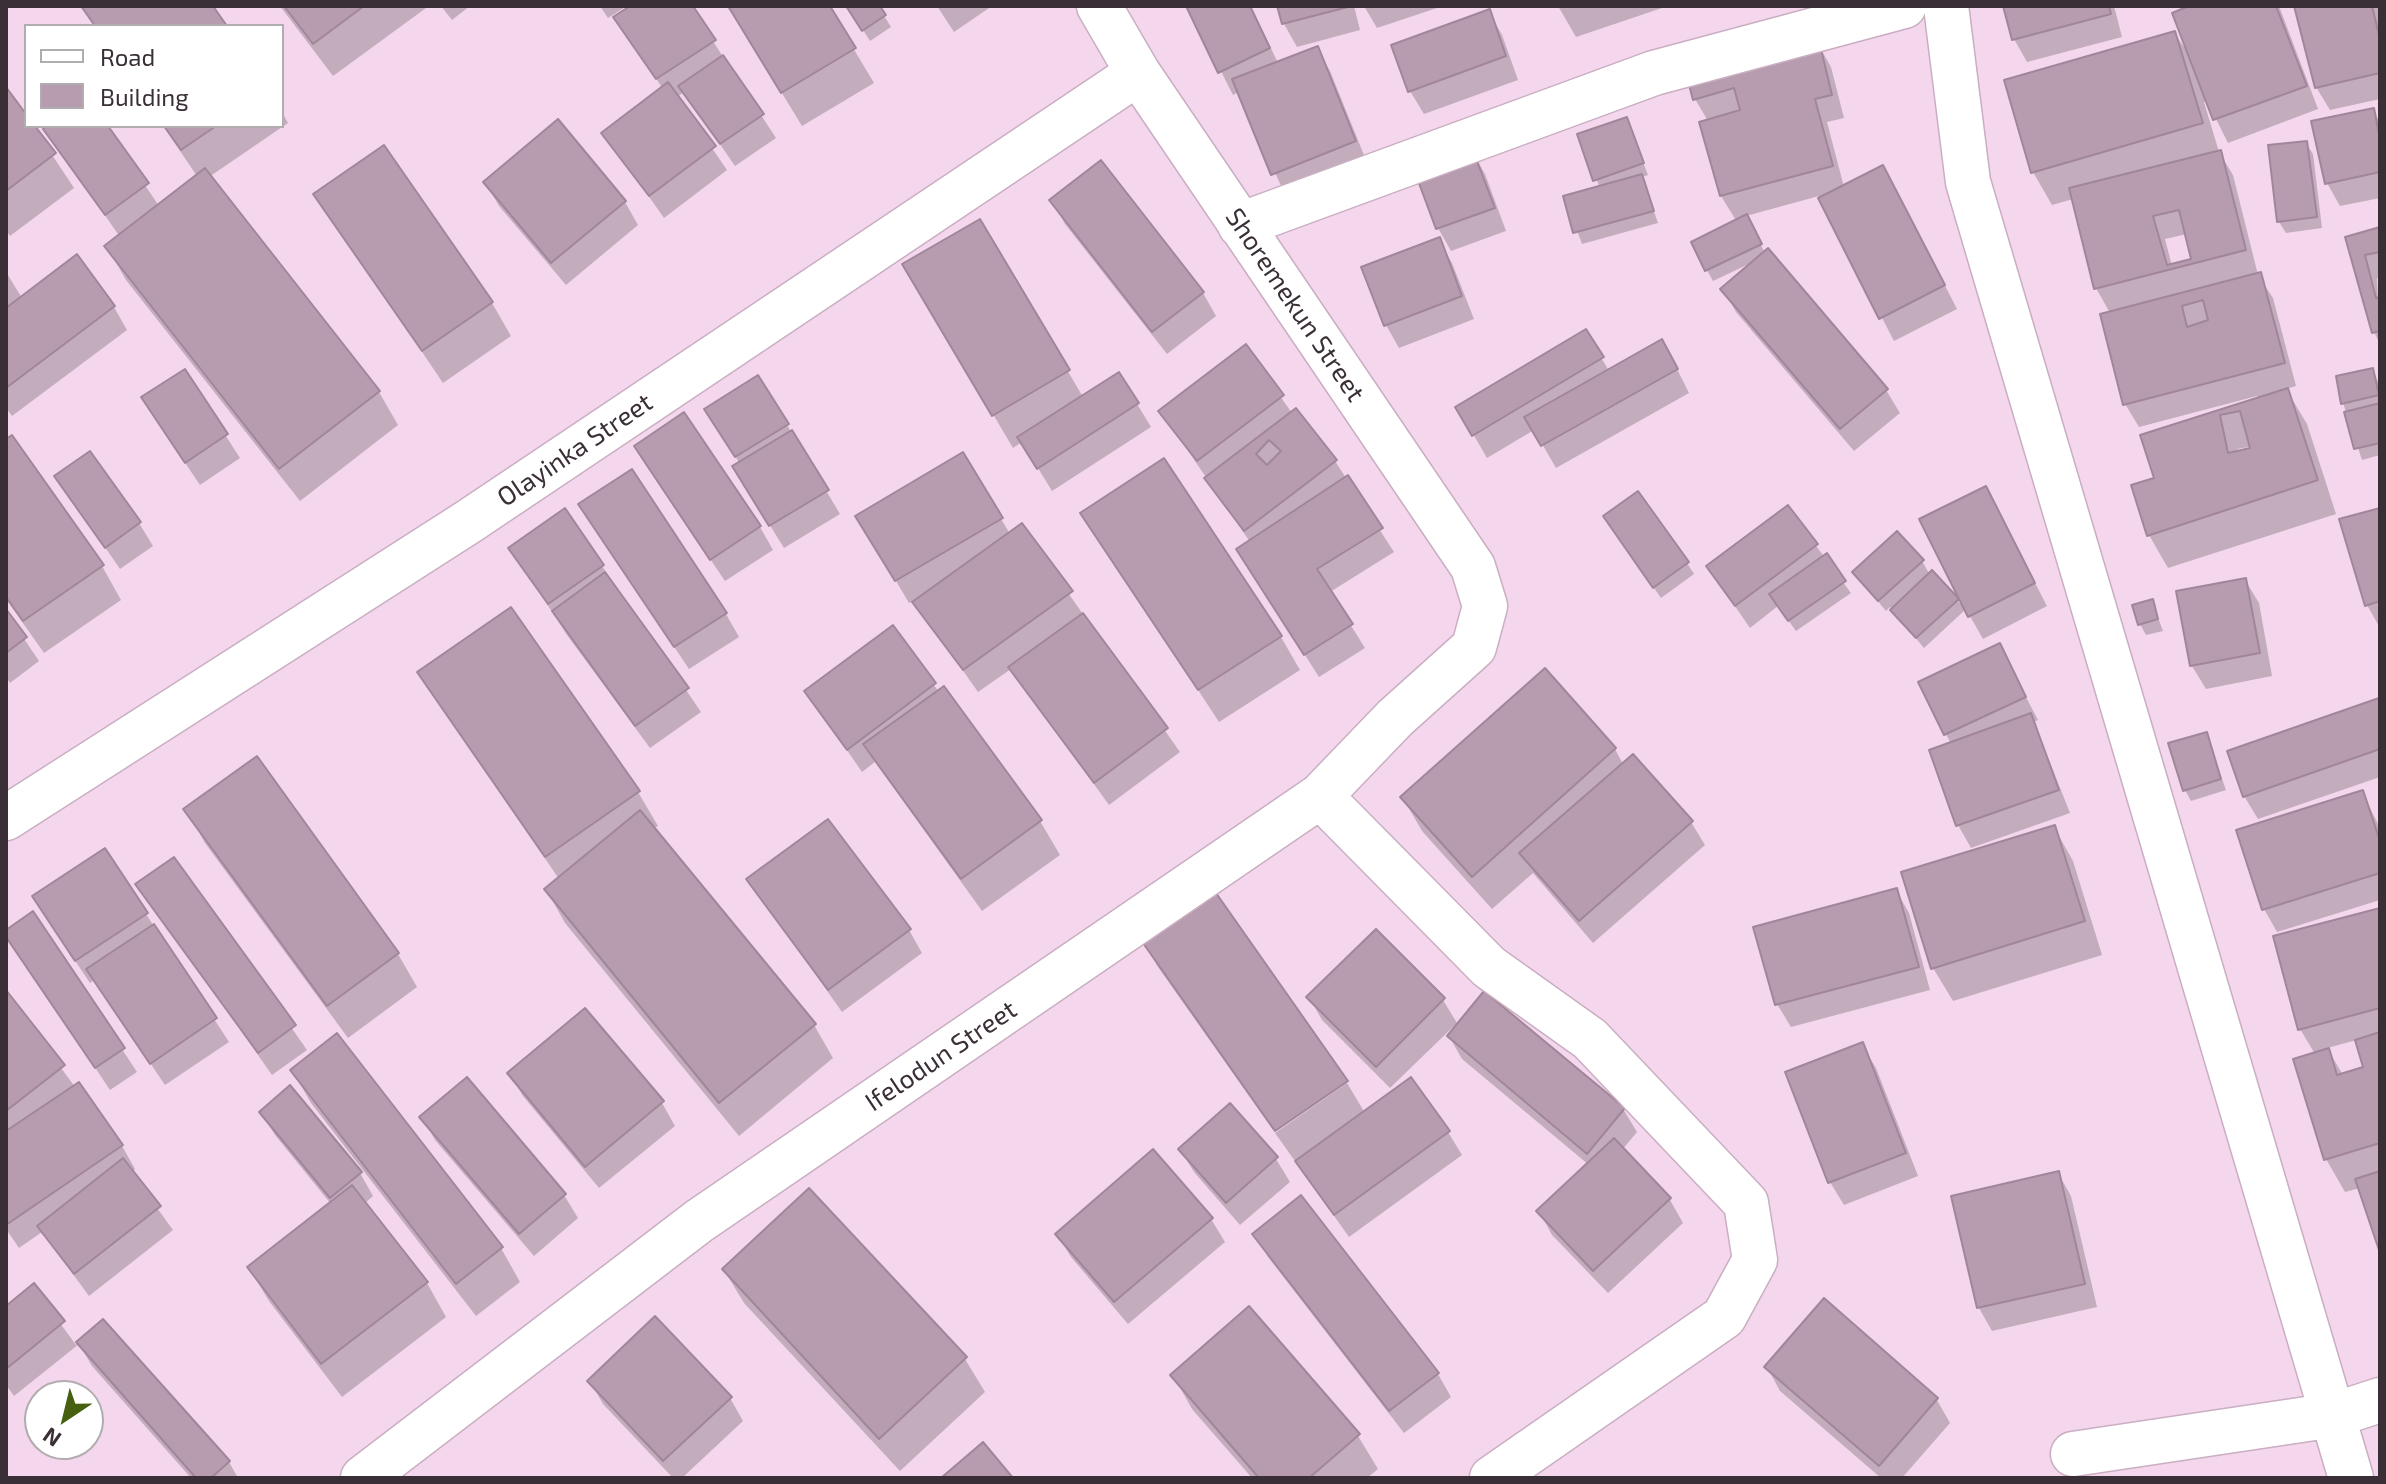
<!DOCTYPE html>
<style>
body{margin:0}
#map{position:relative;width:2386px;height:1484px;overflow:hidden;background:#f4d7ec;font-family:"Exo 2",sans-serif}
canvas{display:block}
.frame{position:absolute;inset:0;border:8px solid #3a2f37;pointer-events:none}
.legend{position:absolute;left:24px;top:24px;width:260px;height:104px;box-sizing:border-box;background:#fff;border:2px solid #b0acaf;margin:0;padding:10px 14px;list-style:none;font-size:24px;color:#3a2f37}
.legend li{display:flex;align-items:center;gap:16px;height:40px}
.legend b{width:40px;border:2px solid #b0acaf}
.north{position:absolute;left:24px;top:1380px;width:80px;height:80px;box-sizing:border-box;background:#fff;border:2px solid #b0acaf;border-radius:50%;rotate:215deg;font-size:22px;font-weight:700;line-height:32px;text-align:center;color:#3a2f37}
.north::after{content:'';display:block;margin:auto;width:28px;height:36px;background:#466010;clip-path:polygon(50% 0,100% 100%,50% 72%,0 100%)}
</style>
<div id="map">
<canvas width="2386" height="1484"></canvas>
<div class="frame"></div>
<ul class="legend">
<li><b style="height:10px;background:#fff"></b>Road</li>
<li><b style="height:22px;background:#b79caf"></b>Building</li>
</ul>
<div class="north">N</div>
</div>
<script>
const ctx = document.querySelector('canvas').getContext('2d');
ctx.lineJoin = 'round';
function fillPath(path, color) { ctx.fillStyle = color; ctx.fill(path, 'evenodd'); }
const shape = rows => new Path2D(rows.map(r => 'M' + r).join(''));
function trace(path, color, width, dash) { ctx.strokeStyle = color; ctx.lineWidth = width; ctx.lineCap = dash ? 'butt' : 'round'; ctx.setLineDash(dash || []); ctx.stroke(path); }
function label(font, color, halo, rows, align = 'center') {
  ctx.font = font + ' "Exo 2",sans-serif'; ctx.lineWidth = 6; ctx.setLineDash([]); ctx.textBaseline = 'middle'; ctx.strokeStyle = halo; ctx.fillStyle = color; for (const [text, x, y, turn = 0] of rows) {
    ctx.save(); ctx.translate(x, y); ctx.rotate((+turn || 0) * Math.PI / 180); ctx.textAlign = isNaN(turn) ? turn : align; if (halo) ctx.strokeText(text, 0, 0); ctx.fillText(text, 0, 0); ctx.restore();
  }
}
const shadow = shape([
 [280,6,425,6,426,8,333,76],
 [441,6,470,6,452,20],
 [600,6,627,6,608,18],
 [633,6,690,6,776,138,735,166,684,92,677,97,727,170,664,218,604,133,663,89,616,18],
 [729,6,828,6,874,83,802,126],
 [848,6,878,6,891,27,870,41],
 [937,6,992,6,954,32],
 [1188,6,1251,6,1278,63,1317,48,1330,71,1368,165,1286,197,1239,92,1233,95],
 [1279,6,1354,6,1360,30,1297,47,1284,24],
 [1364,6,1443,6,1377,28],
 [1558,6,1668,6,1576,37],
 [2005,6,2114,6,2122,37,2027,62,2014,39],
 [2195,6,2279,6,2318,109,2228,143,2207,101,2204,102,2219,152,2233,175,2258,275,2273,298,2296,386,2286,389,2307,424,2336,514,2168,568,2149,535,2156,479,2142,436,2258,400,2257,396,2139,427,2125,404,2110,313,2096,288,2073,199,2052,205,2033,172,2174,33,2190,55],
 [2187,234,2194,260,2172,266,2165,239],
 [2254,446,2255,449,2239,453,2237,449],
 [2297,6,2378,6,2380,99,2330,110,2316,87],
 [1489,12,1502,35,1518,80,1424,114,1410,91],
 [1818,44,1831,67,1844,118,1827,122,1844,187,1896,190,1957,309,1894,341,1819,196,1746,216,1765,253,1886,390,1900,413,1854,451,1736,312,1723,289,1751,263,1713,281,1707,270,1737,222,1721,196,1708,121,1695,99],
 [6,90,26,117,26,126,33,126,74,188,10,236,6,230],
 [2373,110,2380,123,2380,198,2340,206,2327,183],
 [282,112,288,123,209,177,379,392,398,425,300,501,126,280,107,247,120,237,45,129,50,126,105,126,159,206,197,176,163,126,282,126],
 [1626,119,1648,175,1642,177,1658,223,1582,244,1565,198,1600,188,1579,135],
 [558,122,625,202,638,225,566,285,499,206,485,182],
 [2306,143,2313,154,2322,228,2286,233,2279,222],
 [1472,151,1485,174,1506,231,1451,251,1438,228],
 [1101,162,1203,293,1216,316,1167,354,1065,224,1052,201],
 [316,195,492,303,511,336,443,383],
 [979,221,1083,397,1119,374,1151,427,1052,491,1022,442,1013,448,905,265],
 [2380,229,2380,278,2377,278,2380,344,2374,332,2347,238],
 [1439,240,1452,263,1474,319,1399,348,1386,325],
 [6,272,22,298,114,307,127,330,12,416,6,408],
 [1586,332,1609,371,1675,365,1689,393,1556,468,1534,430,1487,458,1458,408],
 [1245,347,1292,413,1335,461,1394,552,1330,592,1365,648,1319,677,1252,572,1250,542,1161,411],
 [184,371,240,458,200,485,157,421],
 [2372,371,2380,385,2380,455,2362,460,2343,403],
 [713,420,787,425,840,514,784,548,748,490,740,464],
 [6,442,102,566,121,600,44,653,6,599],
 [963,455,1010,534,1021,526,1180,752,1109,805,1011,669,978,692,914,601,909,603,858,517],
 [650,470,760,527,773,550,725,581],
 [57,477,139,523,153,546,120,569],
 [1986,488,2047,606,1983,639,1966,609,1924,648,1890,607,1886,611,1854,572,1922,561,1930,575,1964,607],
 [1788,508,1851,593,1796,631,1778,606,1750,628,1708,567],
 [2380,510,2380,628,2367,605],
 [1083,514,1281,637,1300,670,1219,722],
 [594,527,726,614,739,637,689,669],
 [1612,528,1687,563,1694,574,1661,598],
 [511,549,602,566,701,712,650,748,567,635],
 [2245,580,2259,603,2272,676,2206,689,2192,666],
 [2152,601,2163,631,2146,635,2140,624],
 [511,609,638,792,658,826,653,829,814,1025,833,1058,739,1136,565,923,546,889,559,879,419,673],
 [6,612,39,661,10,683,6,677],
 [893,628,939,692,944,688,1040,821,1060,855,982,911,875,762,862,772,807,692],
 [1999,646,2038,720,2034,722,2070,813,1971,848,1958,825,1951,744,1920,683],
 [1545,671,1615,749,1623,764,1691,822,1705,845,1593,943,1533,873,1492,909,1422,831,1403,798],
 [2378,701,2380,777,2258,819,2244,796],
 [2206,734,2226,790,2191,801,2185,790],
 [256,759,398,954,417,987,348,1038,205,843,186,809],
 [2362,792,2380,828,2380,900,2277,932,2264,909],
 [2054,827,2073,861,2102,955,1953,1001,1933,968],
 [174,859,307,1050,272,1075,138,884],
 [749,880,909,930,922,953,842,1012],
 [1896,890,1909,913,1930,990,1791,1027,1777,1004],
 [2380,910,2380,1247,2360,1188,2345,1192,2326,1159,2315,1054,2300,1029],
 [2357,1040,2365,1068,2343,1075,2327,1048],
 [33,914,137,1072,110,1090,6,934],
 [146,914,229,1042,165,1085,94,980,90,983,48,920],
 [1139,934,1345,1080,1273,1130,1158,967],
 [6,993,75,1087,79,1084,122,1146,135,1169,131,1172,173,1230,89,1296,42,1232,19,1248,6,1229],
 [1309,997,1443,1000,1457,1023,1390,1088,1322,1020],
 [1449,1036,1623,1109,1637,1132,1622,1150,1670,1200,1683,1223,1608,1293,1552,1235,1539,1211,1589,1165,1462,1059],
 [1862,1045,1876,1068,1918,1176,1844,1205,1830,1182,1787,1073],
 [292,1070,501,1248,520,1282,476,1316,311,1103],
 [509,1073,662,1103,675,1126,599,1188,523,1096],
 [1347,1083,1365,1113,1448,1132,1462,1155,1349,1237,1275,1133],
 [1230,1106,1276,1159,1290,1182,1240,1225,1194,1172,1180,1149],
 [261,1112,360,1173,373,1196,364,1204,427,1283,446,1317,342,1397,269,1301,249,1268,331,1204,275,1135],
 [422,1117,564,1195,578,1218,534,1256,435,1140],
 [2058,1173,2071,1196,2097,1307,1992,1331,1979,1308],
 [1301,1198,1438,1374,1451,1397,1404,1433,1268,1257,1254,1234],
 [1211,1219,1225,1242,1128,1324,1071,1257,1057,1234],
 [724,1270,965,1359,985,1392,900,1471,744,1303],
 [33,1286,76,1345,103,1322,229,1462,238,1478,191,1478,92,1366,79,1344,14,1396,6,1385,6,1308],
 [1825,1301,1937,1400,1950,1423,1902,1478,1881,1478,1780,1391,1767,1367],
 [1249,1309,1358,1436,1378,1469,1367,1478,1252,1478,1192,1409,1173,1375],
 [590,1381,730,1398,743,1421,682,1478,673,1478,603,1404]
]);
const building = shape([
 [81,6,213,6,227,26,95,26,81,6],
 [284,6,364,6,313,44,284,6],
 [630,6,693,6,716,40,656,79,613,17,630,6],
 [728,6,830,6,856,48,781,93,728,6],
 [846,6,880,6,886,15,862,31,846,6],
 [1186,6,1250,6,1270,48,1218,73,1186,6],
 [1277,6,1348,6,1348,7,1282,24,1277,6],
 [2003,6,2109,6,2111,14,2012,40,2003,6],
 [2189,6,2276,6,2307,86,2213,120,2172,13,2189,6],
 [2294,6,2372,6,2380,39,2380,73,2315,88,2294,6],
 [1490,9,1506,56,1408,92,1391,45,1490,9],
 [2175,31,2203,123,2031,173,2004,80,2175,31],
 [1819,41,1832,95,1815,99,1833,166,1720,196,1699,122,1740,110,1734,88,1693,100,1687,77,1819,41],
 [1318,46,1356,141,1271,175,1232,79,1318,46],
 [723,55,764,114,720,144,678,86,723,55],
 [668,82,716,146,649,196,601,133,668,82],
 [6,87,26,114,26,126,35,126,56,153,6,191,6,87],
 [2374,108,2380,139,2380,172,2325,184,2311,121,2374,108],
 [1627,117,1644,163,1593,181,1577,134,1627,117],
 [558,119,626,201,551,263,483,182,558,119],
 [46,126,108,126,149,183,105,215,43,129,46,126],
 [164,126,216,126,181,150,164,126],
 [2307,141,2317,217,2277,222,2268,145,2307,141],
 [384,145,493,302,422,351,313,194,384,145],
 [1472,148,1495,208,1436,229,1414,170,1472,148],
 [2221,150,2246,250,2094,289,2069,188,2221,150],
 [2179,210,2191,259,2167,265,2153,216,2179,210],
 [1101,160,1204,292,1152,332,1049,200,1101,160],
 [1883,165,1945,285,1879,319,1818,198,1883,165],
 [205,168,380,391,279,469,104,246,205,168],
 [1642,174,1654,211,1573,233,1563,196,1642,174],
 [1747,214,1762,244,1705,271,1691,242,1747,214],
 [980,219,1070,370,992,416,902,264,980,219],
 [2380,227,2380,252,2365,255,2376,298,2380,297,2380,331,2372,333,2345,237,2380,227],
 [1440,237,1462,296,1384,326,1361,267,1440,237],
 [1768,248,1888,389,1840,429,1720,289,1768,248],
 [77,254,115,306,6,388,6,308,77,254],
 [2261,272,2285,363,2123,405,2100,314,2261,272],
 [2203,300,2208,320,2187,327,2182,306,2203,300],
 [1586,329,1604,357,1472,436,1455,407,1586,329],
 [1662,339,1678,369,1541,446,1524,417,1662,339],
 [1246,344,1284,395,1197,461,1158,411,1246,344],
 [2373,368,2379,395,2341,404,2336,376,2373,368],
 [185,369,228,434,185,463,141,397,185,369],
 [1119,372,1139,403,1037,469,1017,437,1119,372],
 [758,375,789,424,735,457,704,409,758,375],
 [2288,388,2318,480,2147,536,2131,485,2154,478,2140,435,2288,388],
 [2240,411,2250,448,2228,453,2220,415,2240,411],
 [2380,403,2380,443,2354,449,2344,412,2380,403],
 [1296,408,1337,460,1244,531,1204,478,1296,408],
 [1269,440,1281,451,1267,465,1256,454,1269,440],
 [684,412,761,526,710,560,634,446,684,412],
 [792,430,829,490,769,526,732,466,792,430],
 [12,435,104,565,23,621,6,597,6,439,12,435],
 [90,451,141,522,105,548,54,476,90,451],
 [963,452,1003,518,895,581,855,516,963,452],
 [1164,458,1282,636,1198,690,1080,513,1164,458],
 [632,469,727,613,674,647,578,504,632,469],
 [1348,475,1383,528,1317,569,1353,624,1304,655,1236,549,1348,475],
 [1986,486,2035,583,1968,617,1919,519,1986,486],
 [1638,491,1689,562,1653,588,1603,516,1638,491],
 [1788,505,1818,544,1735,606,1706,566,1788,505],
 [565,508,604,565,548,604,508,548,565,508],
 [2380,508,2380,601,2365,606,2339,519,2380,508],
 [1022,523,1073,591,963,670,912,602,1022,523],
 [1897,531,1924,560,1878,601,1852,572,1897,531],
 [1827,553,1846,581,1788,621,1769,594,1827,553],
 [1932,570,1959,599,1916,638,1890,610,1932,570],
 [605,572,689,688,635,726,552,611,605,572],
 [2246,578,2260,653,2190,666,2176,591,2246,578],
 [2153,599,2158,619,2138,625,2132,605,2153,599],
 [511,607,640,791,545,857,417,672,511,607],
 [6,609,27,637,6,653,6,609],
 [1083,613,1168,728,1094,783,1008,667,1083,613],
 [893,625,936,683,847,750,804,691,893,625],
 [2000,643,2026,697,1944,735,1918,682,2000,643],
 [1545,668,1616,748,1472,877,1400,797,1545,668],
 [944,686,1042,820,961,879,863,744,944,686],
 [2379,698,2380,749,2243,797,2227,751,2379,698],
 [2031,713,2059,790,1956,826,1929,750,2031,713],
 [2207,732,2221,779,2183,791,2168,743,2207,732],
 [1633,754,1693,821,1579,921,1519,853,1633,754],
 [257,756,399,953,327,1006,183,809,257,756],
 [2363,790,2380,841,2380,873,2262,910,2236,830,2363,790],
 [640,810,816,1024,719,1103,544,889,640,810],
 [828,819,911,929,828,990,746,879,828,819],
 [2055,825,2085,921,1931,969,1901,872,2055,825],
 [105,848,148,913,75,961,32,896,105,848],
 [174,857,296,1025,258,1053,135,884,174,857],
 [1209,883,1348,1081,1275,1131,1136,933,1209,883],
 [1897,888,1919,967,1775,1005,1753,927,1897,888],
 [2380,908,2380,1008,2298,1030,2273,936,2380,908],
 [33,911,125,1048,95,1068,6,937,6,930,33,911],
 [154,924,217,1018,150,1064,86,969,154,924],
 [1376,929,1445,998,1376,1067,1306,997,1376,929],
 [6,990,65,1065,6,1111,6,990],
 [1484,991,1625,1108,1587,1154,1447,1036,1484,991],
 [585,1008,664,1101,585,1167,507,1073,585,1008],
 [2380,1032,2380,1143,2324,1160,2293,1059,2329,1048,2337,1075,2363,1067,2355,1040,2380,1032],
 [337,1033,503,1247,456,1284,290,1070,337,1033],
 [1863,1042,1906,1153,1828,1183,1785,1072,1863,1042],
 [467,1077,566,1194,519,1234,419,1117,467,1077],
 [1411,1077,1450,1131,1334,1215,1295,1161,1411,1077],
 [79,1082,123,1145,6,1225,6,1131,79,1082],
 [290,1085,362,1172,330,1198,259,1112,290,1085],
 [1230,1103,1278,1157,1226,1203,1178,1149,1230,1103],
 [1614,1138,1671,1198,1593,1271,1536,1211,1614,1138],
 [1153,1149,1213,1218,1114,1302,1055,1234,1153,1149],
 [123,1158,161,1206,74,1274,37,1226,123,1158],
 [2059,1171,2085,1284,1977,1308,1951,1196,2059,1171],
 [2380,1171,2380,1253,2355,1179,2380,1171],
 [352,1185,428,1282,321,1364,247,1267,352,1185],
 [809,1188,967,1357,879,1439,722,1269,809,1188],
 [1301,1195,1439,1373,1389,1411,1252,1234,1301,1195],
 [34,1283,65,1321,6,1369,6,1306,34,1283],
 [1824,1298,1938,1398,1879,1466,1764,1367,1824,1298],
 [1249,1306,1360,1434,1309,1478,1259,1478,1170,1375,1249,1306],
 [655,1316,732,1397,663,1461,587,1381,655,1316],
 [103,1319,230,1461,211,1478,196,1478,76,1342,103,1319],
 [983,1442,1013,1478,941,1478,983,1442]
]);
const street = shape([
 [1946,6,1968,182,2351,1478],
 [1240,225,1654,73,1904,6],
 [1320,796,1489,967,1590,1039,1746,1203,1755,1260,1724,1317,1492,1478],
 [6,818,468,522,1138,73],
 [2073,1454,2334,1415,2380,1400],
 [363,1478,699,1221,1320,796,1395,718,1474,647,1485,606,1473,567,1138,73,1099,6]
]);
const streetNames = [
 ["Shoremekun Street",1295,305,56],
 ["Olayinka Street",575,450,-34],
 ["Ifelodun Street",941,1056,-34]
];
fillPath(shadow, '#0003');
fillPath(building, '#b79caf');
trace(building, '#a18699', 2);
trace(street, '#caaec2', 47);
trace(street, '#fff', 44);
label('26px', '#3a2f37', '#fff', streetNames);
</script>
